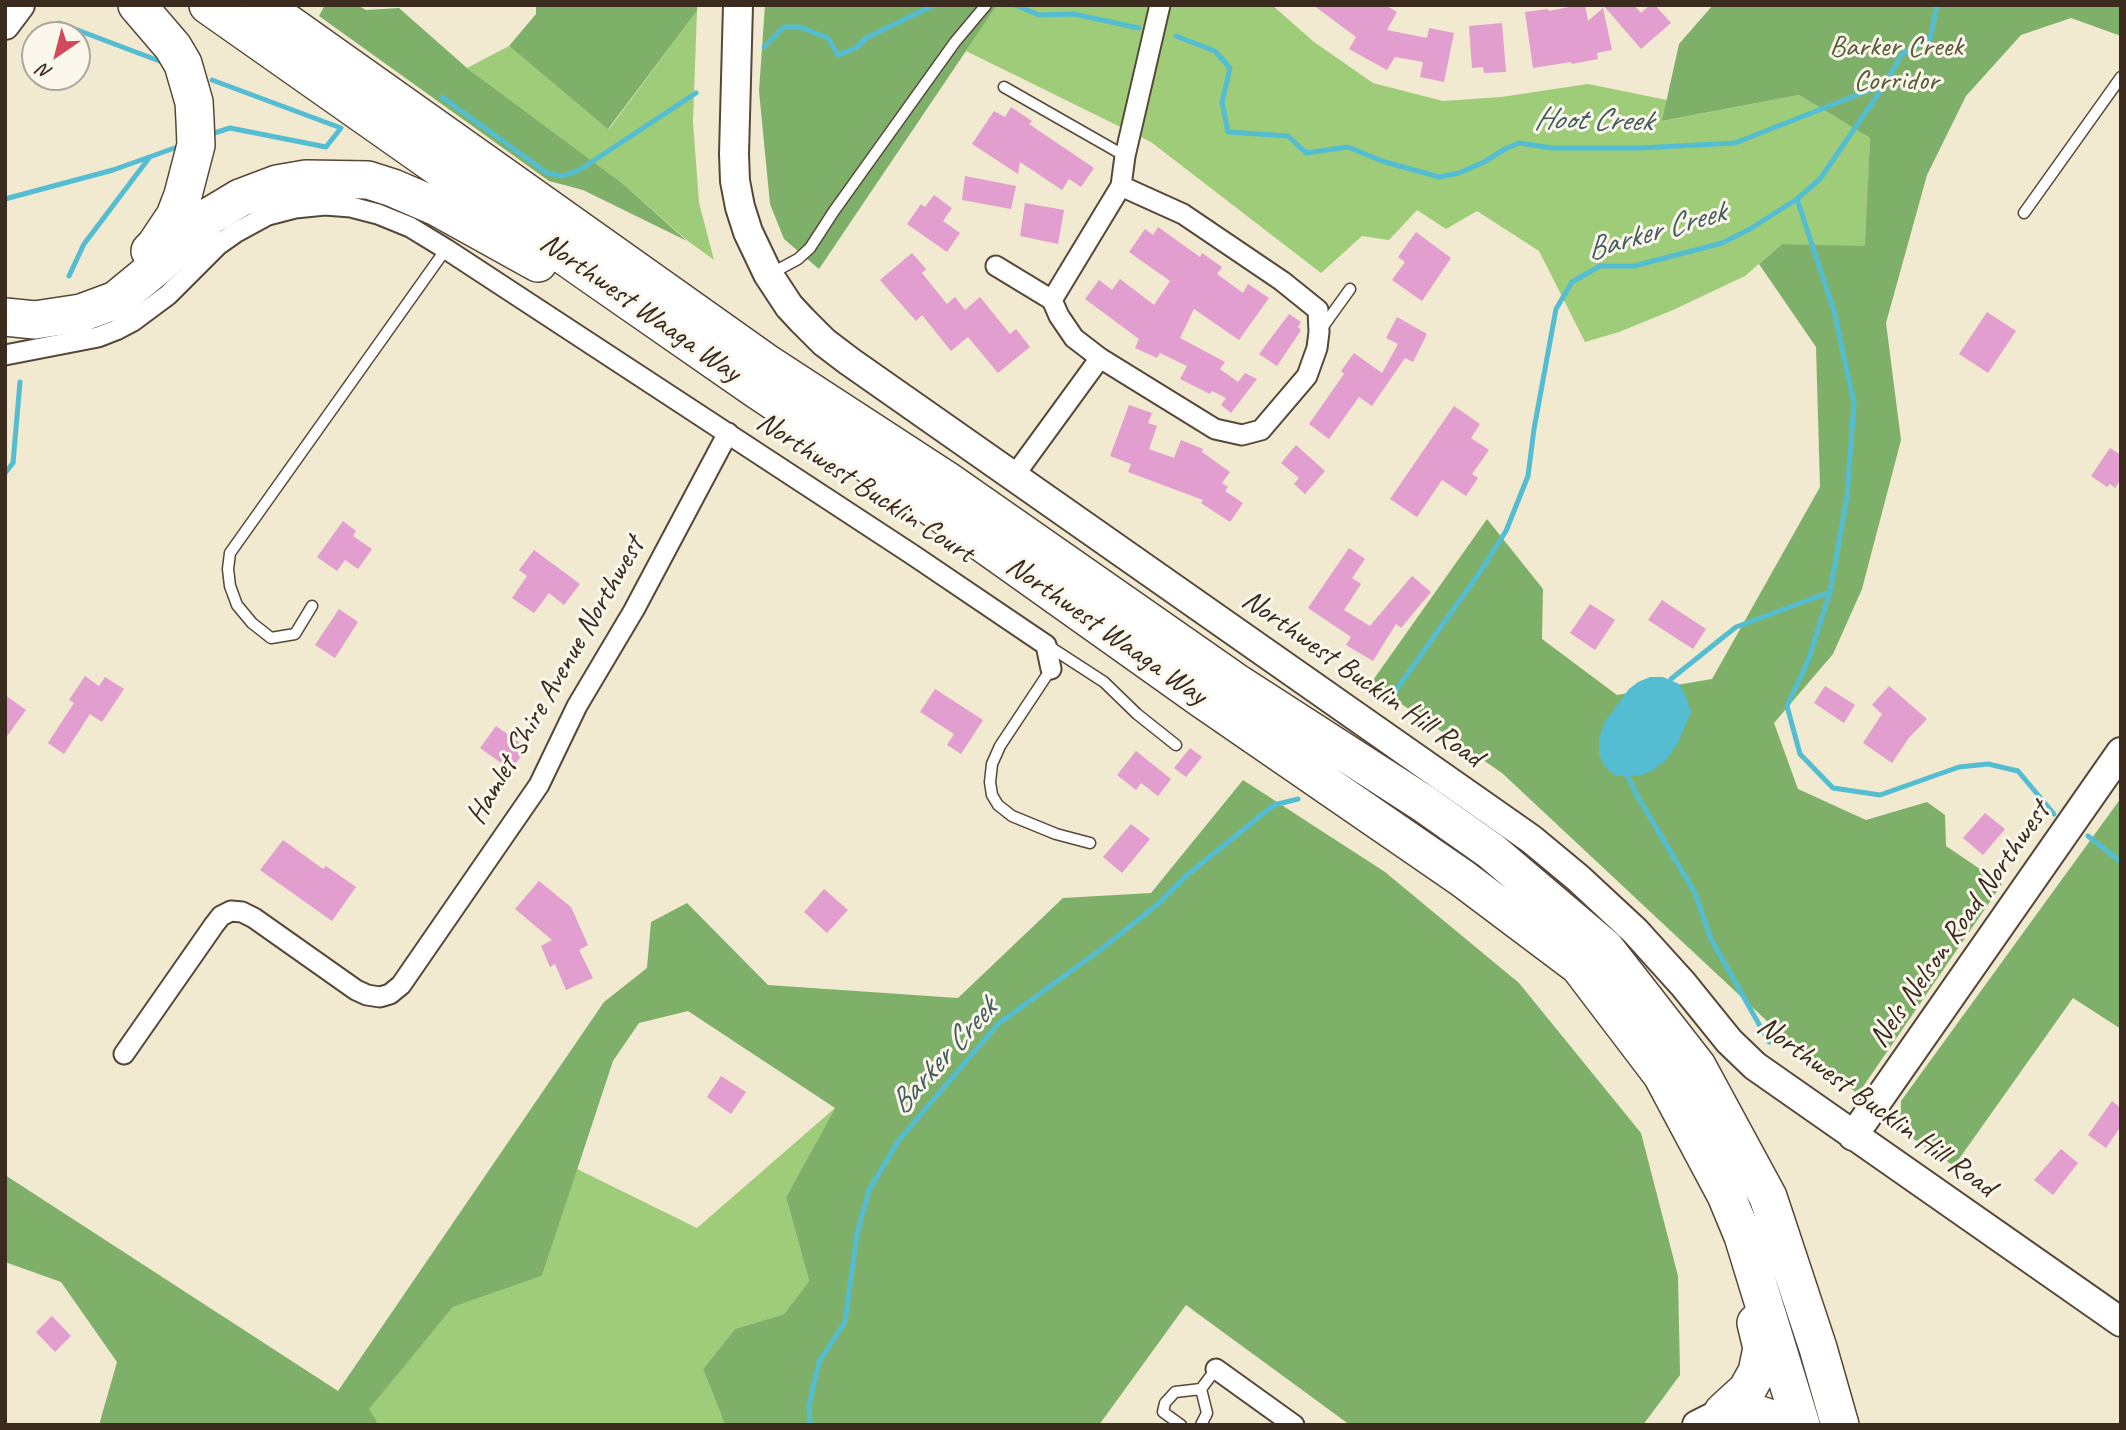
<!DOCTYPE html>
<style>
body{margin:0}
#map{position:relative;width:2126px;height:1430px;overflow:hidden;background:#f1e9d0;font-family:Caveat,sans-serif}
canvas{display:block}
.frame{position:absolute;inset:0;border:7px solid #3b2a1e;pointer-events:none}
.north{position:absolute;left:21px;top:21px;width:70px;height:70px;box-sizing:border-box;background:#fbf7ec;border:2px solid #aea59a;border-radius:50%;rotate:215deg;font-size:19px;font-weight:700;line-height:28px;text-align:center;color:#3b2a1e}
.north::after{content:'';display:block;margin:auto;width:24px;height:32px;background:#d1495b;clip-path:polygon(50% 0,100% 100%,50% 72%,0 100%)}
</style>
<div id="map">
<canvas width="2126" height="1430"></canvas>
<div class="frame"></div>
<div class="north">N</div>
</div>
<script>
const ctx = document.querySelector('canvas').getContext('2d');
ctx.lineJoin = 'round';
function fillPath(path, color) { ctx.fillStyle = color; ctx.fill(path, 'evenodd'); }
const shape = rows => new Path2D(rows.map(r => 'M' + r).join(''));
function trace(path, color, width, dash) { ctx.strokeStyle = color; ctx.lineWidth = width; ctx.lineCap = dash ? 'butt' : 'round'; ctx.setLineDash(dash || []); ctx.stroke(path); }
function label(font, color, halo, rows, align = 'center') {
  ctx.font = font + ' Caveat,sans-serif'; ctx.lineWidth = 6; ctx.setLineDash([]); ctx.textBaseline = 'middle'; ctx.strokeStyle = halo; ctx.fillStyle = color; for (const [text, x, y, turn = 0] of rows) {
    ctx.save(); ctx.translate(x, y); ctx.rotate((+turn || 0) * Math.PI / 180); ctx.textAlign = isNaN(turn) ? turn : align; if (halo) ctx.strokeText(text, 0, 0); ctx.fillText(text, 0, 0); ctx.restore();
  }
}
const green = shape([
 [997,5,1272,5,1314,42,1373,83,1443,101,1501,97,1588,84,1667,100,1663,121,1799,95,1870,138,1866,247,1782,244,1745,276,1673,310,1619,332,1585,342,1539,251,1477,211,1446,229,1417,210,1389,240,1362,236,1321,273,1151,142,966,51],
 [697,11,693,122,699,203,714,260,688,241,622,183,467,68,509,46,609,129],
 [835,1108,786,1197,809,1281,784,1314,735,1329,703,1369,725,1425,379,1425,368,1409,453,1307,542,1276,577,1169,697,1228]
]);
const forest = shape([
 [325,5,357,5,366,10,399,8,467,68,622,183,687,241,583,190,549,181,319,16],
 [536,5,697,5,697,11,608,129,509,46,536,14],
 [765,5,997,5,819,269,784,239,770,204,759,91],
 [1713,5,2121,5,2121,36,2071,18,2021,35,1966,96,1927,175,1886,323,1901,440,1862,589,1833,654,1774,723,1798,789,1866,820,1927,802,1945,815,1946,846,2002,884,1858,1094,1783,1036,1502,773,1371,683,1487,519,1543,589,1542,639,1617,695,1712,679,1820,487,1816,347,1759,264,1782,244,1865,246,1870,138,1799,95,1662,121,1679,44],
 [1243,780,1385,872,1519,983,1641,1133,1678,1276,1680,1375,1643,1425,1350,1425,1186,1305,1099,1425,725,1425,703,1369,735,1329,784,1314,809,1281,786,1197,835,1108,688,1011,639,1023,613,1061,542,1276,453,1307,369,1409,379,1425,99,1425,117,1362,61,1282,5,1262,5,1175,338,1391,604,1002,647,968,651,922,687,903,768,985,958,998,1063,898,1151,893],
 [2121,798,2121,1029,2073,998,1954,1166,1900,1130,1901,1101]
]);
const water = shape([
 [1650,677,1663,677,1679,684,1685,694,1691,712,1678,743,1666,760,1652,771,1642,775,1615,776,1605,767,1599,755,1599,739,1604,723,1629,689,1638,682]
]);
const stream = shape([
 [1015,5,1039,15,1074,14,1139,28],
 [59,23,162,62],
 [1176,36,1215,51,1230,68,1222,102,1228,132,1288,136,1306,153,1348,147,1382,161,1439,177,1459,173,1484,162,1505,149,1519,143,1552,148,1640,148,1735,143,1885,84],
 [764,47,784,27,800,27,828,38,838,55,856,48,866,38,934,5],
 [442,97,547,173,563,176,581,169,696,93],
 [208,135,230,128,326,147,341,128,212,80],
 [5,199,113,170,183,145],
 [1797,199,1834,311,1854,403,1847,497,1830,592,1808,661,1787,706,1800,754,1833,788,1880,795,1959,767,1988,764,2018,771,2054,814],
 [69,276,84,244,149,158],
 [5,473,13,463,20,382],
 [1669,683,1671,679,1736,627,1830,592],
 [1389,700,1482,569,1506,531,1528,476,1534,429,1556,309,1572,282,1600,266,1634,266,1722,243,1750,229,1797,199,1820,179,1885,84,1902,54,1930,39,1937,5],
 [1628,770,1627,775,1635,792,1695,893,1711,939,1769,1042],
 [2088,836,2121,862],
 [810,1425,809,1405,819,1362,845,1322,857,1234,869,1190,899,1140,998,1024,1100,950,1158,904,1187,875,1274,805,1298,799]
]);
const building = shape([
 [1313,5,1385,5,1397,12,1387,30,1427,38,1429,28,1454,33,1444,82,1420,77,1423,62,1395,57,1387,70,1349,49,1356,37],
 [1579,5,1585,5,1588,21,1603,8,1612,50,1597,53,1598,59,1572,64,1571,62,1533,68,1525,12,1548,9,1549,11],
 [1603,5,1634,5,1641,13,1650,5,1655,5,1671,23,1641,49],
 [1502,23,1506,72,1484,73,1483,67,1472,68,1469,26],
 [1011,107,1032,121,1029,124,1094,168,1081,187,1069,179,1062,190,1020,162,1018,174,972,144,994,111,1005,117],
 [965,176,1016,186,1011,209,962,200],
 [934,195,952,208,943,221,960,233,947,252,907,224,921,204,925,207],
 [1025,203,1064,210,1058,244,1020,236],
 [1158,227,1200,257,1202,253,1222,267,1217,274,1243,293,1248,284,1269,298,1239,340,1194,309,1180,338,1225,362,1220,369,1238,382,1245,373,1257,379,1231,413,1221,405,1226,398,1212,391,1210,394,1180,379,1187,366,1160,353,1157,358,1135,348,1139,339,1085,299,1099,280,1112,290,1120,279,1154,305,1170,281,1129,252,1145,229,1153,235],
 [1416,232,1451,258,1422,301,1392,280,1405,262,1398,257],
 [912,253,926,269,922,273,947,304,955,297,965,310,980,297,1010,334,1016,329,1030,347,998,373,968,337,951,351,922,315,916,321,880,280],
 [1987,312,2016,331,1988,373,1959,354],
 [1289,314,1301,322,1298,327,1301,330,1277,366,1259,354],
 [1397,317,1427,334,1413,362,1405,358,1372,406,1359,397,1329,439,1309,424,1344,374,1341,371,1354,353,1382,373,1398,344,1386,338],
 [1129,405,1152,413,1148,423,1157,426,1149,449,1174,458,1181,440,1203,449,1202,452,1230,472,1222,483,1228,487,1225,491,1243,503,1230,522,1201,503,1203,500,1128,472,1131,464,1110,456],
 [1454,406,1480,424,1471,438,1489,450,1472,474,1478,478,1466,496,1442,480,1417,517,1390,499],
 [1296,445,1325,471,1305,494,1294,484,1299,478,1281,463],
 [2110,448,2121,455,2121,479,2115,488,2110,484,2107,487,2091,476],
 [343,521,356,531,353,536,372,549,358,569,345,560,337,571,317,557],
 [1349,548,1365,559,1352,578,1361,584,1344,610,1370,626,1412,576,1431,592,1401,628,1396,624,1373,661,1346,645,1351,637,1308,608],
 [534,550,580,584,564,605,549,593,534,613,512,598,527,576,519,570],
 [1662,600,1706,629,1693,649,1648,620],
 [1590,604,1615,620,1595,650,1570,633],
 [339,609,358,622,335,658,315,645],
 [85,676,99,686,105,677,124,689,102,722,90,714,64,754,48,743,74,703,69,700],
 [1825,686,1855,705,1844,723,1814,703],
 [1889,686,1927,719,1908,739,1892,763,1863,743,1882,714,1872,705],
 [935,689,983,720,961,754,947,745,954,734,920,712],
 [5,695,26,710,5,739],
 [496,726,527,748,511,770,480,748],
 [1190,748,1202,757,1186,777,1174,768],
 [1136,751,1171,779,1158,796,1141,783,1136,790,1117,775],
 [1985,813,2005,829,1983,855,1963,838],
 [1131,824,1150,839,1122,873,1103,857],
 [283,840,323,869,326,866,356,887,332,921,260,870],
 [539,881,571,907,588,945,579,950,593,978,566,990,555,964,550,967,541,946,552,940,515,909],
 [824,889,848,910,827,933,804,912],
 [721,1076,746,1092,731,1114,707,1097],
 [2112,1101,2121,1108,2121,1126,2106,1148,2088,1135],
 [2061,1149,2078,1163,2053,1195,2034,1180],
 [52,1316,71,1336,55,1352,36,1332]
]);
const lane = shape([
 [1004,87,1125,156],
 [2024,213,2121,77],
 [772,273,798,259,810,248,834,211,955,42,986,5],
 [1322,328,1350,289],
 [312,606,295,634,271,638,252,623,237,605,230,586,228,569,230,553,446,249],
 [1047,645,1104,682,1137,714,1176,745],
 [1051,669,1000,746,992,764,990,782,992,795,998,805,1012,816,1056,834,1090,843],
 [1201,1389,1207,1413,1201,1425],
 [1181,1425,1163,1412,1165,1403,1175,1392,1201,1389,1216,1369]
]);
const street = shape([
 [1121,186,1183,214,1282,281,1318,310,1319,332,1317,348,1307,376,1261,430,1242,435,1215,429,1100,358,1074,338,1059,316,1052,300,1121,186,1125,156,1160,5],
 [996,266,1052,300],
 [5,355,98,337,116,330,133,321,168,295,218,245,235,233,268,215,295,208,325,205,351,207,378,214,410,227,446,249,913,555,1046,645,1051,669],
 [1014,476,1100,358],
 [124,1054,214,925,221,916,231,911,242,912,254,918,356,990,367,995,380,997,390,994,401,985,539,785,577,706,634,610,728,433],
 [1216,1369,1294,1425]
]);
const secondary = shape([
 [738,5,734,154,735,181,740,207,748,232,768,274,789,306,802,320,824,342,849,361,1531,839,1578,878,1635,931,1683,984,1729,1041,1755,1066,2121,1322],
 [5,25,20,5],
 [1853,1136,2121,752],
 [1697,1425,1723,1412]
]);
const highway = shape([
 [137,5,173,47,183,64,194,102,195,120,196,145,183,195,175,216,155,246,150,251],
 [208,5,589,273,756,389,932,507,1202,699,1462,878,1579,966,1662,1075,1726,1195,1743,1236,1801,1425],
 [262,5,768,364,946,480,1234,681,1423,803,1491,851,1605,948,1697,1066,1768,1197,1818,1348,1840,1425],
 [5,317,35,320,81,313,116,300,155,268,210,216,240,198,277,184,306,179,368,180,393,188,437,207,538,263],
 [1723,1412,1747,1390,1757,1372,1762,1348,1756,1323],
 [1723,1412,1747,1411,1769,1418,1775,1425]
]);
const parkNames = [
 ["Barker Creek",1896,47],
 ["Corridor",1896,81]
];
const streetNames = [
 ["Northwest Waaga Way",640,308,35],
 ["Northwest Bucklin Court",865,488,33],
 ["Northwest Waaga Way",1106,631,35],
 ["Northwest Bucklin Hill Road",1362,679,35],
 ["Hamlet Shire Avenue Northwest",556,681,-60],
 ["Nels Nelson Road Northwest",1960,925,-55],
 ["Northwest Bucklin Hill Road",1876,1107,36]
];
const waterNames = [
 ["Hoot Creek",1593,121,1],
 ["Barker Creek",1656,232,-16],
 ["Barker Creek",944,1057,-48]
];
fillPath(green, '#9fcc79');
fillPath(forest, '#7fb069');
fillPath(water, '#54bdd2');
trace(stream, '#54bdd2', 5);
fillPath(building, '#e19ece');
trace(lane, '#564739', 13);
trace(street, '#564739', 23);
trace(secondary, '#564739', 32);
trace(highway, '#564739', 40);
trace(lane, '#fff', 10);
trace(street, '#fff', 19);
trace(secondary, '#fff', 28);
trace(highway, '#fff', 37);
label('30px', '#595b39', '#fbf7ec', parkNames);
label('30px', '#3b2a1e', '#fbf7ec', streetNames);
label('italic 32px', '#445d5d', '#fbf7ec', waterNames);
</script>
